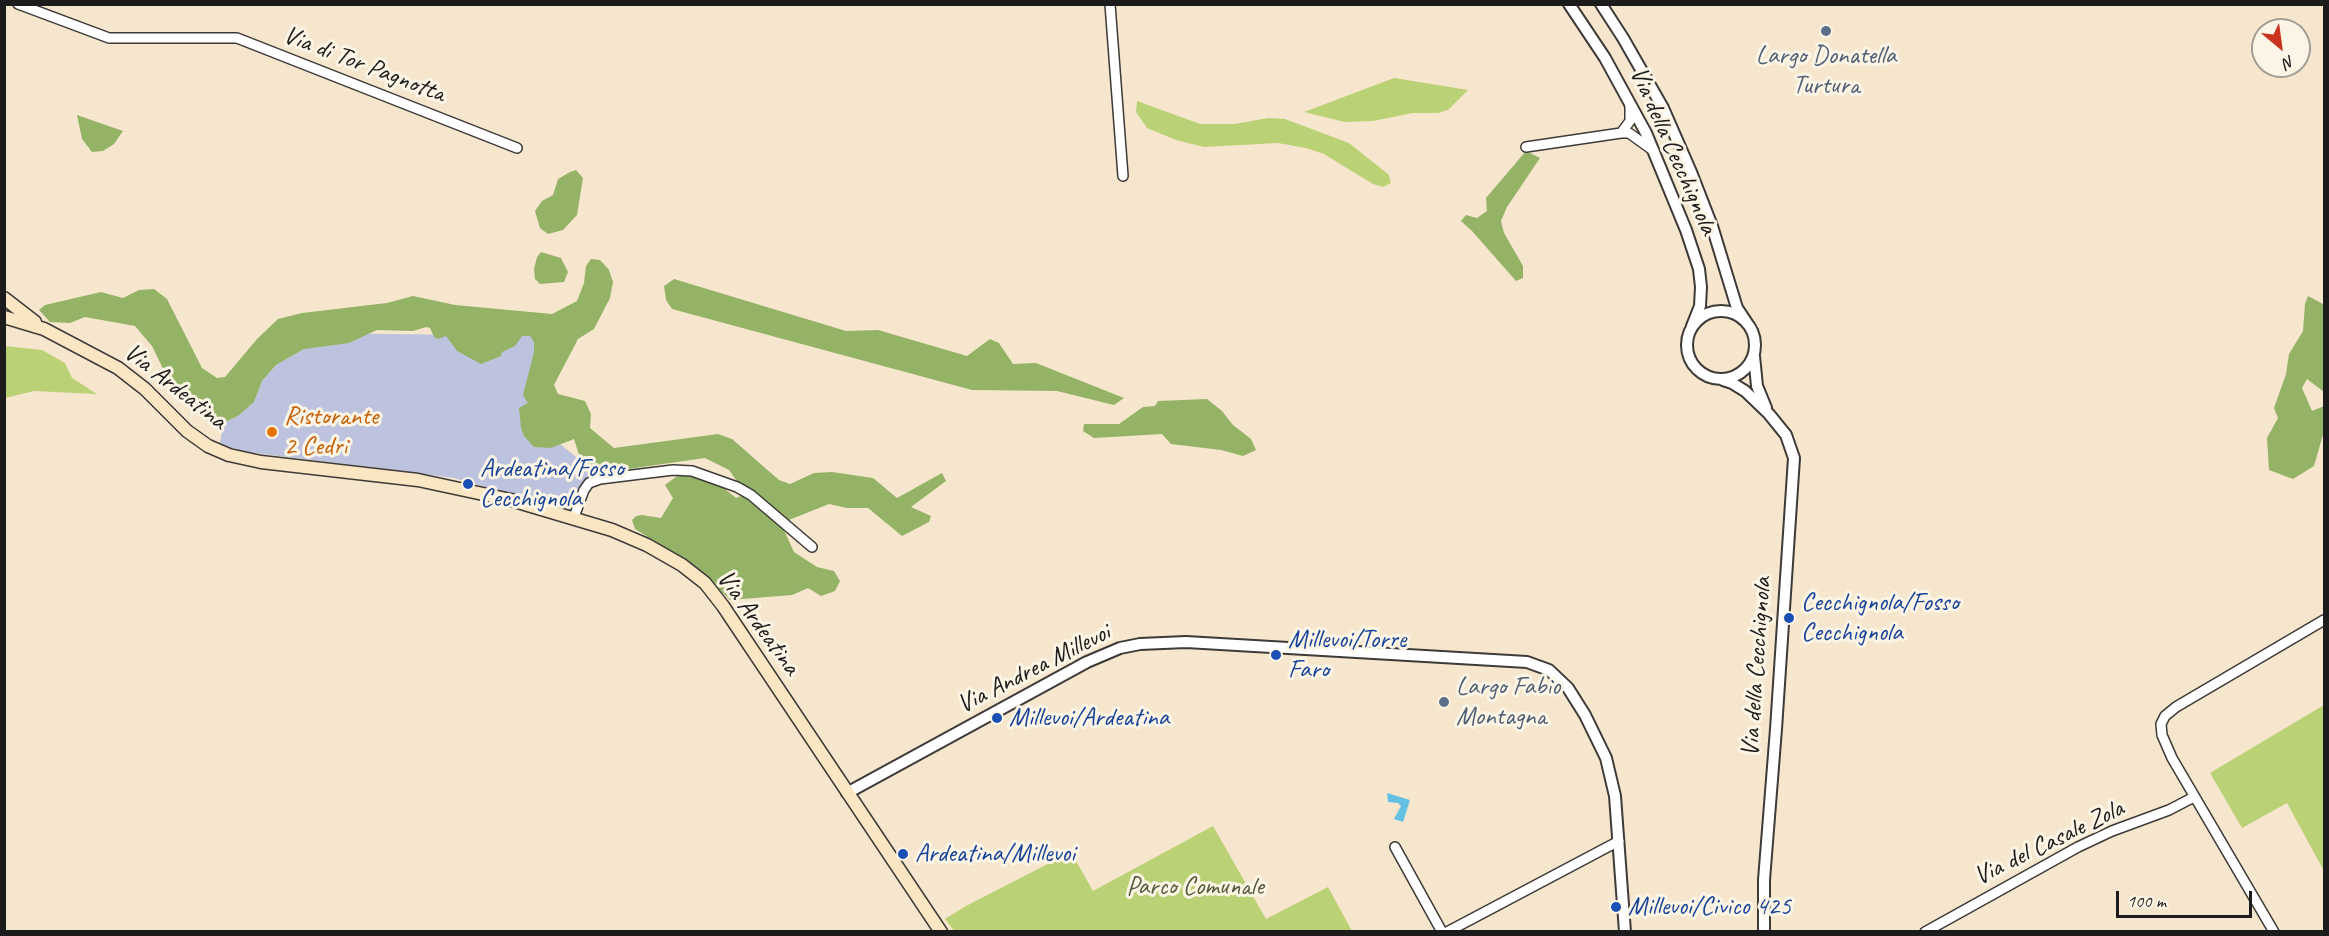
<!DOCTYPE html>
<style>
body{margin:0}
#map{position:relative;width:2329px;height:936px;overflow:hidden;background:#f6e6cd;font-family:Caveat,sans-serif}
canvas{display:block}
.frame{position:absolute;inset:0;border:6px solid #1c1c1c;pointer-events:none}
.north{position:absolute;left:2251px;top:18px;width:60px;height:60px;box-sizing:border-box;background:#fcf5e5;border:2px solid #a29e95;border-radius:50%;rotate:151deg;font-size:16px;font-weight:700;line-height:24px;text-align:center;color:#1c1c1c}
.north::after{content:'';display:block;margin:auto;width:21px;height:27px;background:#c8321e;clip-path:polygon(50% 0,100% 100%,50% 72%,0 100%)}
.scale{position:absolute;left:2116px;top:891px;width:136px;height:27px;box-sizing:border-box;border:3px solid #1c1c1c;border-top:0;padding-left:8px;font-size:18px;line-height:21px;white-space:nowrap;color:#1c1c1c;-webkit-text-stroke:4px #fcf5e5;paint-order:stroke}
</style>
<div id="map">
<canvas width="2329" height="936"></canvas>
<div class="frame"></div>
<div class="north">N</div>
<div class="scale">100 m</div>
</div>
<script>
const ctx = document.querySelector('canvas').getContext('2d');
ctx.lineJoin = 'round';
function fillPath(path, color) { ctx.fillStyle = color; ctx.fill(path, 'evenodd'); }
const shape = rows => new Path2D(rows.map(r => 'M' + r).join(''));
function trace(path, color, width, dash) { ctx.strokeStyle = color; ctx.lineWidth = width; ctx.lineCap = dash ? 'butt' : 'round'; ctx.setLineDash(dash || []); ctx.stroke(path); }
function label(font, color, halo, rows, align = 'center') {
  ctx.font = font + ' Caveat,sans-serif'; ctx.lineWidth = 6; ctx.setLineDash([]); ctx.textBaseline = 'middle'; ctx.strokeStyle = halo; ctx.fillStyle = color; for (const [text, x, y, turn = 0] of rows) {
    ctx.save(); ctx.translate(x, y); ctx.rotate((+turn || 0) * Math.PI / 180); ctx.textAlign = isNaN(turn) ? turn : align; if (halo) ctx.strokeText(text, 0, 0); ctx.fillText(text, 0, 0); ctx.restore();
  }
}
const industrial = shape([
 [316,333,544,336,534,423,581,461,599,469,570,511,454,478,247,452,220,444,223,423,238,416,254,402,262,381,276,365,304,349]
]);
const green = shape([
 [1394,78,1468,90,1448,110,1438,113,1413,113,1373,121,1345,122,1304,112],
 [1137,101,1200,124,1235,124,1268,118,1285,119,1349,143,1389,175,1391,183,1383,187,1373,184,1324,154,1306,148,1278,143,1204,147,1176,140,1147,128,1136,112],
 [5,346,42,350,65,363,72,378,97,394,34,391,5,398],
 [2324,705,2324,871,2287,803,2242,828,2210,773],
 [1213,826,1266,919,1328,887,1352,931,955,932,945,919,966,906,1071,852,1093,891]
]);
const forest = shape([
 [77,115,123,131,114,144,103,151,92,152,82,139],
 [1526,151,1540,158,1507,207,1501,221,1504,233,1523,266,1523,278,1516,281,1472,231,1461,221,1466,215,1477,218,1487,211,1486,198],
 [576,170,583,178,577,215,563,230,548,234,540,228,535,211,542,201,553,195,558,179,570,172],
 [541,252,561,258,568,272,564,282,540,284,535,279,534,269,537,257],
 [591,259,600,260,609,270,613,282,610,298,594,329,578,339,554,385,558,394,585,401,591,414,590,428,614,448,718,434,732,439,779,480,790,484,814,473,832,472,873,478,897,498,942,473,946,481,911,507,931,516,929,522,902,536,868,508,847,508,829,504,789,520,783,528,794,552,817,567,834,571,840,581,835,591,821,596,808,588,792,595,730,600,696,567,635,529,632,520,636,516,642,515,661,518,673,498,665,485,681,473,705,473,736,498,746,494,729,470,705,458,607,472,581,461,574,439,551,448,534,447,524,436,521,428,519,408,528,403,523,395,534,352,534,342,530,336,522,336,515,346,502,352,501,356,481,364,457,351,446,336,438,339,434,337,430,328,426,327,413,331,377,330,349,343,304,349,276,365,262,381,254,402,238,416,223,423,208,421,190,410,168,379,152,346,135,326,85,317,70,323,50,322,39,310,45,305,101,292,123,298,139,290,154,289,167,299,202,368,217,378,225,377,257,339,278,319,302,313,387,303,413,296,455,305,552,314,577,301,584,283,586,266],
 [674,279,846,331,878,330,967,356,990,339,999,343,1013,364,1036,363,1124,398,1114,405,1057,391,972,390,672,309,666,300,664,286],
 [2308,296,2323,304,2324,296,2324,392,2307,379,2302,388,2312,411,2324,406,2324,431,2314,466,2293,479,2269,470,2267,438,2278,418,2274,408,2286,374,2289,354,2303,331,2305,304],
 [1207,399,1222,411,1233,425,1251,439,1256,450,1243,456,1221,450,1171,444,1162,434,1094,438,1083,431,1084,424,1119,424,1143,407,1155,406,1158,401]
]);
const water = shape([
 [1387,793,1410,800,1403,822,1394,819,1401,806,1398,803,1388,802]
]);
const minor = shape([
 [18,4,109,38,237,38,517,148],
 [1110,4,1123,176],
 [1621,133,1630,121,1630,105],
 [1526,147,1621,133,1629,133,1654,151],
 [574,517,584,490,589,483,600,479,673,470,692,471,737,487,751,495,812,547],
 [1395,847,1442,932],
 [1447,932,1619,841],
 [1925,932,2078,847,2112,831,2169,810,2194,797],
 [2274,932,2172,758,2162,735,2161,724,2165,716,2176,707,2324,620]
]);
const tertiary = shape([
 [1569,4,1605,58,1646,133,1686,230,1699,269,1701,287,1700,306,1692,326],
 [1601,4,1623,38,1663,108,1691,172,1712,226,1737,308,1747,323],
 '1687 345a34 34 0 1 1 68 0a34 34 0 1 1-68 0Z',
 [1754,356,1757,386,1766,408],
 [1723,380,1732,383,1745,391,1769,414,1786,435,1794,458,1776,729,1764,880,1764,932],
 [847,793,1087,662,1120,648,1140,644,1186,642,1527,662,1549,670,1568,688,1585,715,1606,758,1615,796,1625,932]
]);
const secondary = shape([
 [4,298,35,322],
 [4,317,44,329,118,368,145,389,187,431,208,446,229,455,261,462,418,480,511,500,612,530,647,545,682,565,705,583,723,606,941,932]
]);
const markers = [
 [1826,31,6,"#5c6f8a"],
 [272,432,6,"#e8710a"],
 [468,484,6,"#1a4fb4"],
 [1789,618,6,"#1a4fb4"],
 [1276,655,6,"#1a4fb4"],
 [1444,702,6,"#5c6f8a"],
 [997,718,6,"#1a4fb4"],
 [903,854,6,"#1a4fb4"],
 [1616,907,6,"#1a4fb4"]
];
const serviceNames = [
 ["Largo Donatella",1826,56],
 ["Turtura",1826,86],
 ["Largo Fabio",1456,687,"left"],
 ["Montagna",1456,717,"left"]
];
const streetNames = [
 ["Via di Tor Pagnotta",364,65,21],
 ["Via della Cecchignola",1673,151,66],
 ["Via Ardeatina",175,387,38],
 ["Via Ardeatina",758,623,54],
 ["Via della Cecchignola",1757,667,-86],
 ["Via Andrea Millevoi",1034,669,-27],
 ["Via del Casale Zola",2049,843,-26]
];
const foodNames = [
 ["Ristorante",284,417],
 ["2 Cedri",284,447]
];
const transitNames = [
 ["Ardeatina/Fosso",480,469],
 ["Cecchignola",480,499],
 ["Cecchignola/Fosso",1801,603],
 ["Cecchignola",1801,633],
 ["Millevoi/Torre",1288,640],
 ["Faro",1288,670],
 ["Millevoi/Ardeatina",1009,718],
 ["Ardeatina/Millevoi",915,854],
 ["Millevoi/Civico 425",1628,907]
];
const parkNames = [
 ["Parco Comunale",1195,887]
];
fillPath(industrial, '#bdc3de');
fillPath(green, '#bbd175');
fillPath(forest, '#94b366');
fillPath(water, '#65c1e3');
trace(minor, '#3d3a37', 12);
trace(tertiary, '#3d3a37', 14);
trace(secondary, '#3d3a37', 15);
trace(minor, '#fff', 9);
trace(tertiary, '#fff', 10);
trace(secondary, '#fbe6c4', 12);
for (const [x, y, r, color] of markers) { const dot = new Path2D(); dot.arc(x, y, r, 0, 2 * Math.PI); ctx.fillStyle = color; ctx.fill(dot); trace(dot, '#fcf5e5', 2); }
label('26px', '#4e5e75', '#fcf5e5', serviceNames);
label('26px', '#1c1c1c', '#fcf5e5', streetNames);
label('26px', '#c56008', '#fcf5e5', foodNames, 'left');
label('26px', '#164399', '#fcf5e5', transitNames, 'left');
label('26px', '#545b3b', '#fcf5e5', parkNames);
</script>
